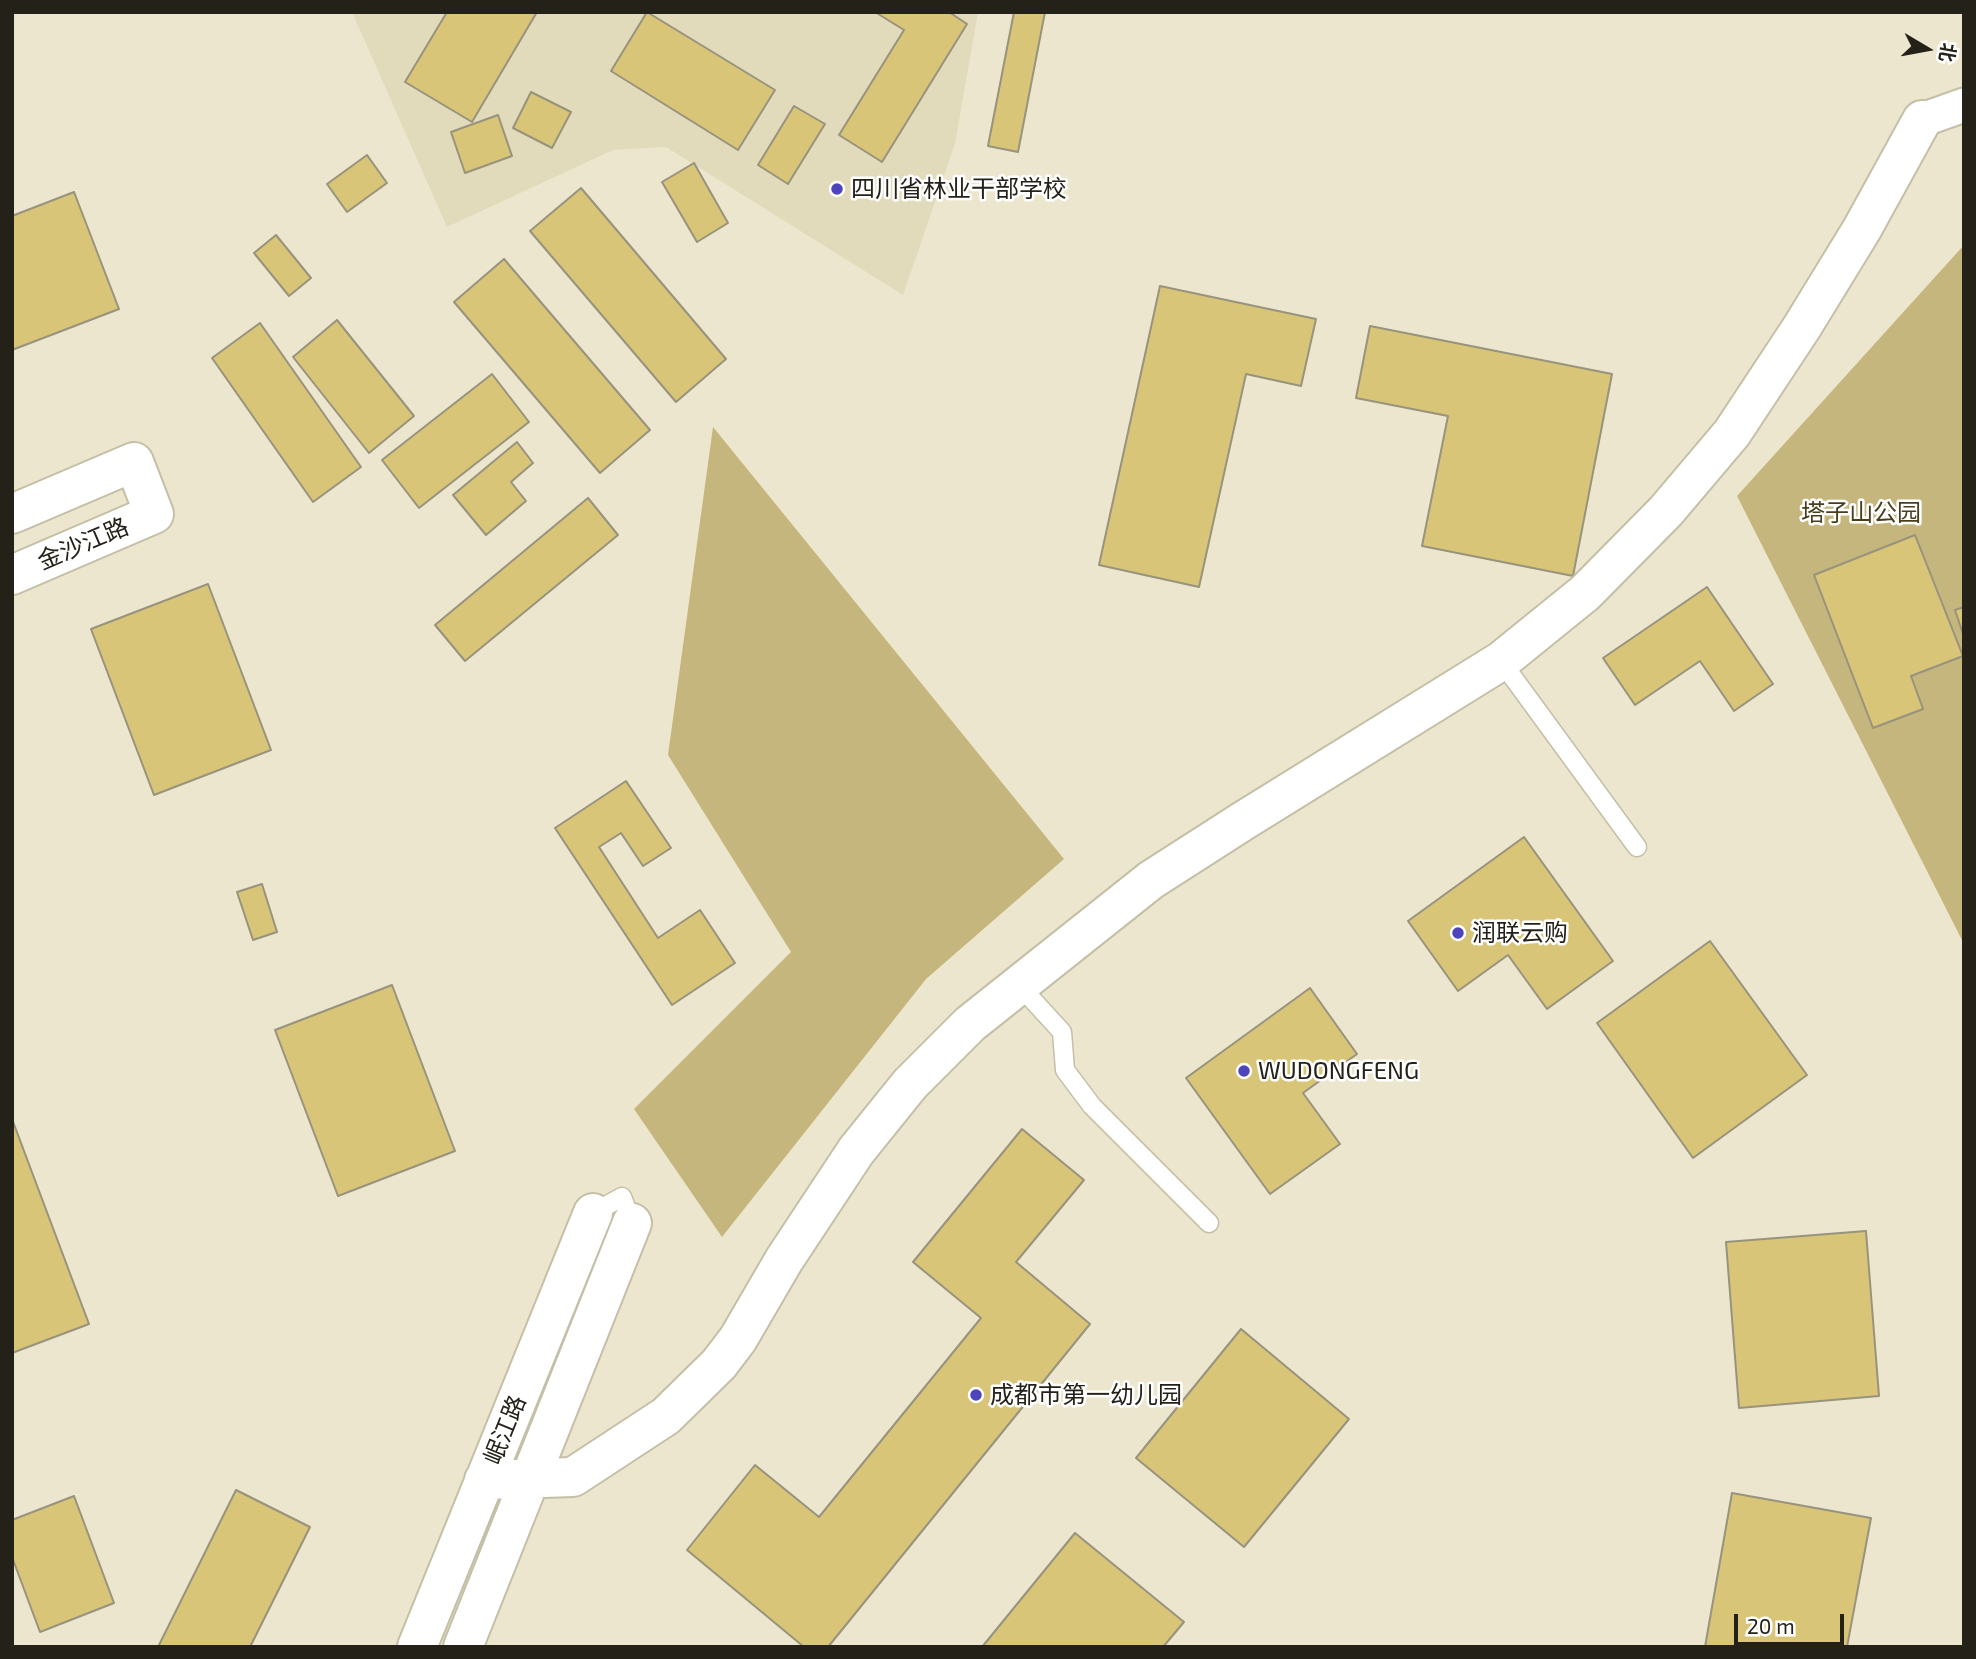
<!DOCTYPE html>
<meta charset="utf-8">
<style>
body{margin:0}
#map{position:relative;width:1976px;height:1659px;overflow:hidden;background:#ece6ce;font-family:"Exo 2","Noto Sans SC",sans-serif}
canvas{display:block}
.frame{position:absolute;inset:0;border:14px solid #242119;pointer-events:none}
.north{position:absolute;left:1892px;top:14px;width:70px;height:70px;-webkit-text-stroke:5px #fff;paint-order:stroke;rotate:100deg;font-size:19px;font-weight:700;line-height:28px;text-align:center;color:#242119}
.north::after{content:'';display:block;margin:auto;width:24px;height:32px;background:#242119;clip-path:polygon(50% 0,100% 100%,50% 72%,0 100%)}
.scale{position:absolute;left:1734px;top:1614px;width:110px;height:32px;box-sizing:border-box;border:4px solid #242119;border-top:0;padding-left:9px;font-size:21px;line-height:24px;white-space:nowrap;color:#242119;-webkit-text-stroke:5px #fff;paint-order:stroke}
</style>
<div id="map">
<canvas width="1976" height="1659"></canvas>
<div class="frame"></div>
<div class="north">北</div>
<div class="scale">20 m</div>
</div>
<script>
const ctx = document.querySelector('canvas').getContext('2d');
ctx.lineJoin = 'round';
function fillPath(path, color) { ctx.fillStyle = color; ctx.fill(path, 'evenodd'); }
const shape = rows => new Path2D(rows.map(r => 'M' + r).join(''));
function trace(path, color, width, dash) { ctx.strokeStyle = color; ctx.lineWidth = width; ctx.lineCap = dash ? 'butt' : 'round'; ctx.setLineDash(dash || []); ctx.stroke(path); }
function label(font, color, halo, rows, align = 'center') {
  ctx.font = font + ' "Exo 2","Noto Sans SC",sans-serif'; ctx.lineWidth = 5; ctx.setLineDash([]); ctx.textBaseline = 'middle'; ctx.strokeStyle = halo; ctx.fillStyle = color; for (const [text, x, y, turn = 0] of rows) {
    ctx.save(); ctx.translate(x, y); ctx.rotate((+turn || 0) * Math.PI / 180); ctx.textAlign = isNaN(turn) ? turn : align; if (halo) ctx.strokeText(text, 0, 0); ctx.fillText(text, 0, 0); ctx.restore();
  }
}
const built = shape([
 [352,12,978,12,955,144,903,295,666,147,613,150,447,227]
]);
const green = shape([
 [1964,245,1964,944,1737,496],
 [713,427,1064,859,926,979,722,1237,634,1109,791,952,668,755]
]);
const building = shape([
 [447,12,537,12,472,122,405,82,447,12],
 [647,12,775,90,738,150,611,71,647,12],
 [875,12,949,12,967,24,882,162,839,135,904,30,875,12],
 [1014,12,1045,12,1018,152,988,146,1014,12],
 [531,92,571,112,552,148,513,128,531,92],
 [794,106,825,124,788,184,758,165,794,106],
 [498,115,512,156,465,173,451,132,498,115],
 [367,155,387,183,347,212,327,184,367,155],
 [694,163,728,223,697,242,662,182,694,163],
 [581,188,726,359,676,402,530,231,581,188],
 [74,192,119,309,12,350,12,216,74,192],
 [276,235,311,278,289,296,254,253,276,235],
 [504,259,650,430,600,473,454,302,504,259],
 [1160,286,1316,319,1301,386,1246,374,1199,587,1099,565,1160,286],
 [337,320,414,416,369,453,293,357,337,320],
 [260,323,361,467,313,502,212,358,260,323],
 [1370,326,1612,374,1573,576,1422,546,1448,416,1356,398,1370,326],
 [492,374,529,422,419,508,382,460,492,374],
 [517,442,533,463,511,482,526,501,486,535,453,495,517,442],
 [588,498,618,535,465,661,435,625,588,498],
 [1915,535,1963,656,1911,676,1923,709,1873,728,1814,575,1915,535],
 [208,584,271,750,154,795,91,629,208,584],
 [1707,587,1773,684,1734,711,1700,661,1635,705,1603,658,1707,587],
 [1964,607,1964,637,1955,610,1964,607],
 [626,781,671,848,643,866,621,833,599,847,658,938,700,910,735,963,672,1005,555,828,626,781],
 [1524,837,1613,961,1547,1009,1508,955,1458,991,1408,921,1524,837],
 [262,884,277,932,253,940,237,892,262,884],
 [1710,941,1807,1075,1693,1158,1597,1023,1710,941],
 [392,985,455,1151,338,1196,275,1030,392,985],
 [1310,988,1357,1054,1303,1093,1340,1144,1270,1194,1186,1078,1310,988],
 [12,1119,89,1324,12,1353,12,1119],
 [1022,1129,1084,1180,1016,1262,1090,1324,828,1647,804,1647,687,1550,755,1465,819,1517,981,1318,913,1262,1022,1129],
 [1866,1231,1879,1396,1739,1408,1726,1242,1866,1231],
 [1241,1329,1349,1419,1244,1547,1136,1458,1241,1329],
 [236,1490,310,1527,250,1647,158,1647,236,1490],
 [1732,1493,1871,1518,1847,1647,1705,1647,1732,1493],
 [74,1496,114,1603,40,1632,12,1557,12,1520,74,1496],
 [1075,1533,1184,1622,1163,1647,982,1647,1075,1533]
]);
const service = shape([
 [1501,661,1637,847],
 [1019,985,1062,1032,1065,1070,1092,1106,1209,1223],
 [593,1213,622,1197,632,1223]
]);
const minor = shape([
 [1922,120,1964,105]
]);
const tertiary = shape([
 [12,514,134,462,154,514,12,575],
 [484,1480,573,1477,666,1416,719,1364,738,1339,784,1260,856,1151,910,1084,970,1024,1151,880,1243,821,1501,661,1585,593,1666,511,1732,433,1802,327,1862,229,1922,120],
 [417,1647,593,1213],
 [463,1647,632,1223]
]);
const markers = [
 [837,189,7,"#4e44bb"],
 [1458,933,7,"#4e44bb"],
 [1244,1071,7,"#4e44bb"],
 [976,1395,7,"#4e44bb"]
];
const poiNames = [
 ["四川省林业干部学校",851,189],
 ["润联云购",1472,933],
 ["WUDONGFENG",1258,1071],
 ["成都市第一幼儿园",990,1395]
];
const parkNames = [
 ["塔子山公园",1861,513]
];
const streetNames = [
 ["金沙江路",83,544,-23],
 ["岷江路",505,1430,-68]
];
fillPath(built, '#e2dbbb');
fillPath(green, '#c4b67c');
fillPath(building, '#d9c578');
trace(building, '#98937d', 2);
trace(service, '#c4bfa7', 21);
trace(minor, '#c4bfa7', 37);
trace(tertiary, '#c4bfa7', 42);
trace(service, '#fff', 18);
trace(minor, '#fff', 33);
trace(tertiary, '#fff', 38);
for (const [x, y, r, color] of markers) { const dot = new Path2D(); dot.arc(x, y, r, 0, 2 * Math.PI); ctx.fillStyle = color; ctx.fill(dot); trace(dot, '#fff', 2.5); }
label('24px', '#242119', '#fff', poiNames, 'left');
label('24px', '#48401d', '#fff', parkNames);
label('24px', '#242119', '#fff', streetNames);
</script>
